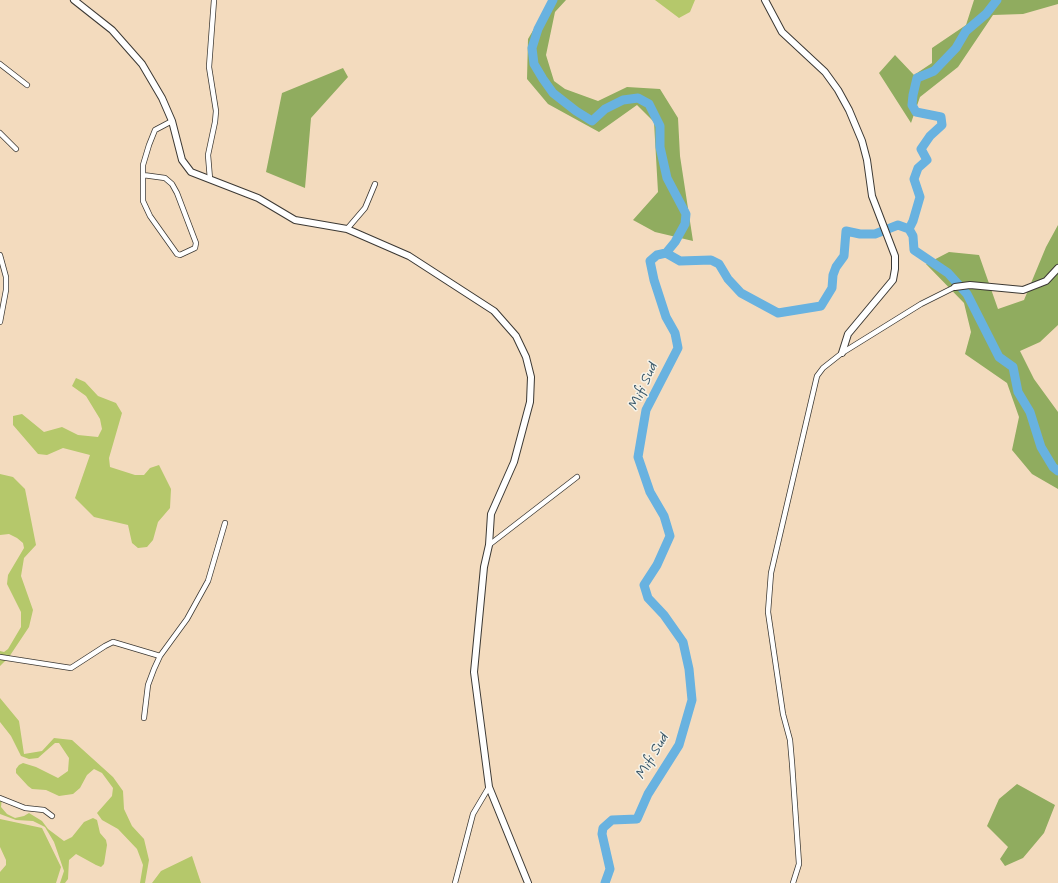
<!DOCTYPE html>
<style>
body{margin:0}
canvas{display:block;background:#f3dbbe}
</style>
<canvas width="1058" height="883"></canvas>
<script>
const ctx = document.querySelector('canvas').getContext('2d');
ctx.lineJoin = 'round';
function fillPath(path, color) { ctx.fillStyle = color; ctx.fill(path, 'evenodd'); }
const shape = rows => new Path2D(rows.map(r => 'M' + r).join(''));
function trace(path, color, width, dash) { ctx.strokeStyle = color; ctx.lineWidth = width; ctx.lineCap = dash ? 'butt' : 'round'; ctx.setLineDash(dash || []); ctx.stroke(path); }
function label(font, color, halo, rows, align = 'center') {
  ctx.font = font + ' Mynerve,sans-serif'; ctx.lineWidth = 3; ctx.setLineDash([]); ctx.textBaseline = 'middle'; ctx.strokeStyle = halo; ctx.fillStyle = color; for (const [text, x, y, turn = 0] of rows) {
    ctx.save(); ctx.translate(x, y); ctx.rotate((+turn || 0) * Math.PI / 180); ctx.textAlign = isNaN(turn) ? turn : align; if (halo) ctx.strokeText(text, 0, 0); ctx.fillText(text, 0, 0); ctx.restore();
  }
}
const green = shape([
 [655,0,695,0,690,12,679,18],
 [76,378,85,382,98,396,116,403,122,413,109,458,110,467,135,475,144,475,150,468,159,465,171,489,170,508,158,522,153,540,147,547,138,548,132,543,128,525,94,517,75,498,90,455,63,448,47,455,38,454,13,425,13,416,22,414,44,432,62,427,78,435,98,437,102,429,100,419,86,396,72,386],
 [0,474,13,477,25,489,36,545,24,558,21,576,33,610,29,627,9,657,0,666,0,651,4,652,8,649,21,627,21,612,7,584,8,575,24,548,23,543,17,538,9,534,0,535],
 [0,698,19,721,24,754,42,751,54,738,72,740,113,777,123,791,124,809,132,826,144,839,149,860,145,883,140,883,143,865,137,849,118,829,102,820,97,813,112,796,113,788,102,773,94,769,87,775,80,788,73,794,59,796,46,790,32,789,28,786,16,773,16,769,19,765,23,763,36,767,58,778,68,771,69,758,59,743,55,743,38,758,29,759,21,756,11,736,0,722],
 [0,795,2,798,1,807,7,814,15,818,24,816,29,813,42,821,48,829,64,841,72,837,84,822,93,818,97,820,100,833,106,840,107,845,104,864,101,867,96,865,76,854,69,860,68,879,65,883,60,883,64,871,54,842,45,827,33,821,16,820,0,814],
 [0,819,42,828,61,867,56,883,0,883,0,872,6,865,6,860,0,847],
 [192,856,201,883,152,883,161,871]
]);
const forest = shape([
 [551,0,566,0,555,12,546,55,554,81,565,89,598,101,627,87,660,89,678,118,680,156,693,241,655,232,633,220,658,192,654,122,637,105,599,132,548,104,527,79,528,39],
 [974,0,1058,0,1058,4,1023,14,993,15,958,67,920,97,911,123,879,73,895,55,914,75,932,63,932,48,966,25],
 [343,68,348,77,311,118,305,188,266,172,282,93],
 [1058,225,1058,325,1040,342,1020,351,1034,379,1058,412,1058,489,1032,474,1012,450,1019,417,1007,383,965,354,971,332,964,303,926,264,949,252,979,255,998,309,1024,300,1046,247],
 [1017,784,1055,805,1044,833,1023,858,1005,866,1000,859,1008,847,987,826,999,799]
]);
const river = shape([
 [553,0,538,29,532,48,534,64,543,79,553,93,576,111,592,121,605,109,623,100,638,98,649,104,660,126,660,147,667,178,686,214,685,224,675,242,666,253,657,255,650,261,654,280,666,317,675,333,678,348,646,410,638,457,650,492,664,516,670,536,657,565,644,585,648,598,664,615,683,642,689,669,692,700,679,745,648,794,637,819,612,820,603,828,602,834,610,869,605,883],
 [909,229,913,221,920,197,914,179,918,168,927,160,921,149,930,136,942,125,941,117,916,112,912,105,913,95,917,78,934,71,956,48,966,31,986,14,997,0],
 [666,253,680,261,711,260,719,264,728,279,741,293,778,313,821,306,832,288,833,275,836,267,844,256,846,231,860,234,875,234,898,225,909,229,913,236,914,250,948,273,967,294,999,357,1013,367,1018,392,1030,412,1041,447,1053,467,1058,471]
]);
const street = shape([
 [0,64,27,85],
 [0,133,16,149],
 [143,175,165,178,172,184,177,193,196,243,195,248,180,255,177,254,150,216,143,201,143,165,149,145,155,130,172,121],
 [210,179,208,155,215,122,216,111,209,67,214,0],
 [347,229,365,208,375,184],
 [0,255,6,277,6,290,0,322],
 [489,545,577,477],
 [0,657,71,668,105,646,113,642,160,656],
 [144,718,148,685,154,669,160,656,187,619,208,581,225,523],
 [0,798,25,808,44,810,52,816],
 [455,883,473,814,489,787],
 [793,883,799,864,792,763,790,740,783,714,768,612,771,573,817,376,823,368,842,353,921,304,955,287]
]);
const secondary = shape([
 [74,0,112,30,142,64,162,98,172,121,182,160,191,172,258,198,295,220,347,229,409,256,494,311,516,336,526,357,531,377,530,402,514,462,491,514,489,545,484,567,474,672,489,787,528,883],
 [765,0,782,32,825,72,838,90,849,110,862,141,867,160,872,196,895,256,895,269,893,280,848,334,842,353],
 [955,287,970,285,1023,290,1046,281,1058,268]
]);
const waterNames = [
 ["Mifi Sud",644,387,-66],
 ["Mifi Sud",653,757,-60]
];
fillPath(green, '#b5c86b');
fillPath(forest, '#90ac5f');
trace(river, '#68b2e0', 9);
trace(street, '#3c3934', 6);
trace(secondary, '#3c3934', 8);
trace(street, '#fff', 4.5);
trace(secondary, '#fff', 6);
label('italic 15px', '#3a586a', '#f7f3e8', waterNames);
</script>
